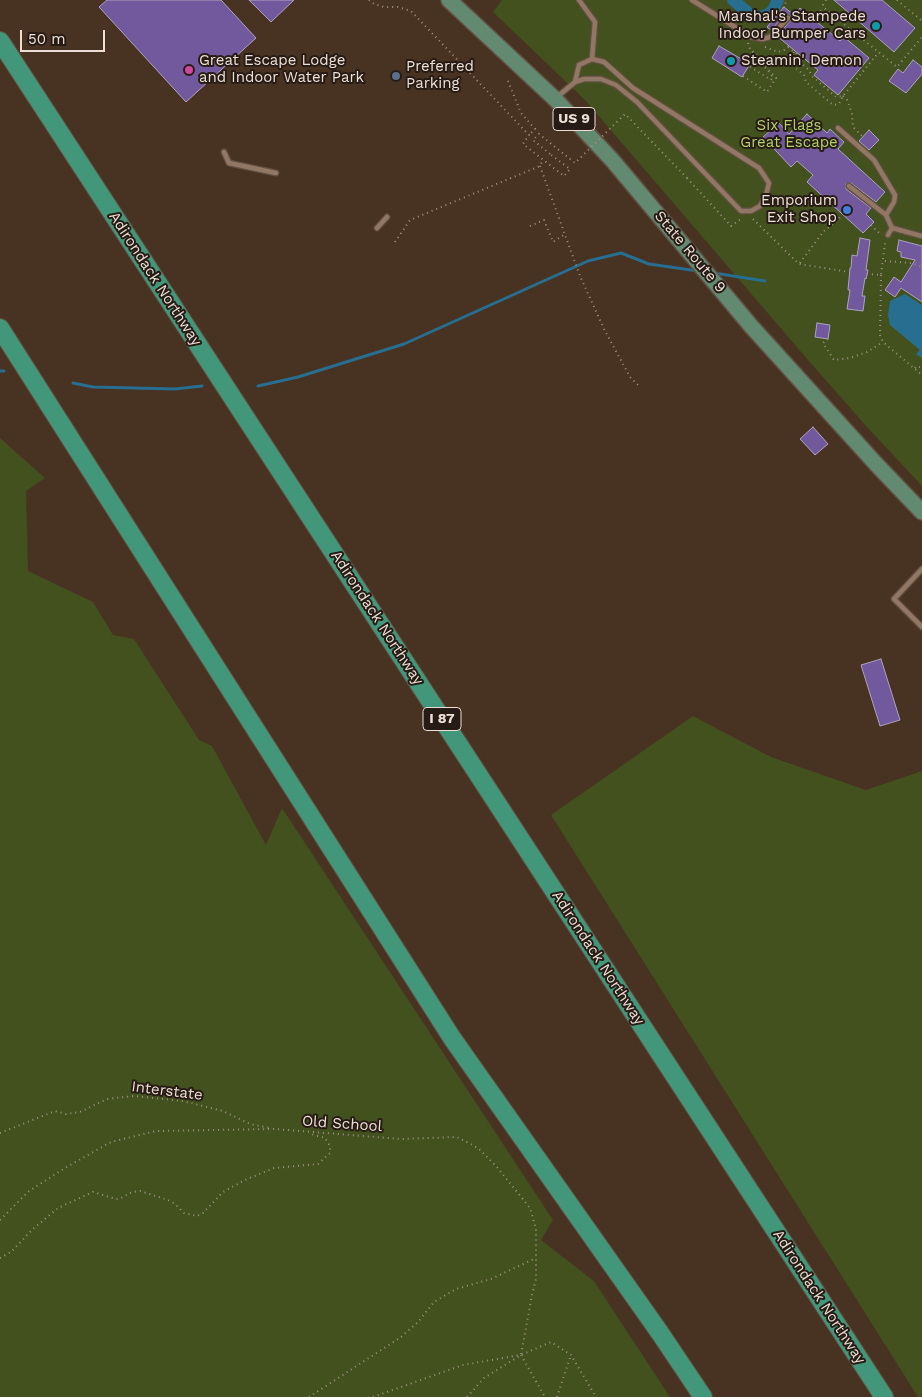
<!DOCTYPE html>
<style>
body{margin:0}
#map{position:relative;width:922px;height:1397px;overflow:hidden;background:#483221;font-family:"Work Sans",sans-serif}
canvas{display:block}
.scale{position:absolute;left:20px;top:30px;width:85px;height:22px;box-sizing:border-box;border:2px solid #eddfd5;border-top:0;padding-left:6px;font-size:15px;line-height:18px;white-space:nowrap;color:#eddfd5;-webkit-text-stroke:4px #271c15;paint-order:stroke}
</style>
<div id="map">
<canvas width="922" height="1397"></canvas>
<div class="scale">50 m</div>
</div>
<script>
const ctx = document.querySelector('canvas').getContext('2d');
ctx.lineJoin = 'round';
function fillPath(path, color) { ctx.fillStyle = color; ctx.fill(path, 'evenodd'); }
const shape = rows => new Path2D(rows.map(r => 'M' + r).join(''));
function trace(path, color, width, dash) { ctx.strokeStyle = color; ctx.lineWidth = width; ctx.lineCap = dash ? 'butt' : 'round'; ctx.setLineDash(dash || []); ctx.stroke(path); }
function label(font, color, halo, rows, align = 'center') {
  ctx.font = font + ' "Work Sans",sans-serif'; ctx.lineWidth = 4; ctx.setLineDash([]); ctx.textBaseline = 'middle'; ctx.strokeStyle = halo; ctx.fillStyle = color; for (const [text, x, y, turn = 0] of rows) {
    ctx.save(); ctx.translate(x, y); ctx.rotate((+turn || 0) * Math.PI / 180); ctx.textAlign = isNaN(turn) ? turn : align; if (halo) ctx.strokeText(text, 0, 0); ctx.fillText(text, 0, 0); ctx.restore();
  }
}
const green = shape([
 [502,0,922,0,922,486,867,427,808,360,585,100,493,12],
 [0,438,45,478,26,491,28,571,93,602,113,635,134,639,199,740,212,746,266,845,282,808,553,1220,541,1240,594,1281,670,1397,0,1397],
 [693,716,771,757,866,790,922,771,922,1397,918,1397,551,815]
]);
const water = shape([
 [905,294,922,305,922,358,916,354,920,350,890,325,888,315,890,301]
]);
const stream = shape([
 [714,273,765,281],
 [0,371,4,371],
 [73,383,93,387,175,389,202,386],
 [258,386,298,377,404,344,588,261,621,253,649,264,698,271]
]);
const canal = shape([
 [733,0,751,15,759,17,767,15,773,10,778,0]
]);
const building = shape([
 [107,0,221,0,256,38,186,102,99,7,107,0],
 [249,0,294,0,271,22,249,0],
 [834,0,882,0,915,28,894,52,834,0],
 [784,7,794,15,800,8,840,41,844,37,869,58,838,95,814,75,818,70,777,36,791,20,791,15,785,15,771,30,767,27,784,7],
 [719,46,750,64,742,77,712,58,719,46],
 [913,60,922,67,922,74,906,93,889,81,898,69,903,73,913,60],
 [807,114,827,133,830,129,844,142,838,149,885,192,876,202,851,183,846,184,846,189,871,208,866,214,874,222,863,233,807,182,813,175,797,161,791,167,763,137,779,123,789,134,807,114],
 [869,130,879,140,869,150,859,141,869,130],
 [860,238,870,240,866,270,868,270,866,279,865,278,862,296,865,296,863,311,847,309,850,290,848,290,850,268,851,268,852,255,857,256,860,238],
 [899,240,922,246,922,302,901,288,895,297,885,290,894,277,901,282,915,260,901,257,901,252,897,251,899,240],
 [817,323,830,325,828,339,815,337,817,323],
 [813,427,828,444,815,455,800,439,813,427],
 [881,659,900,720,880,726,861,665,881,659]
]);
const path = shape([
 [369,0,374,4,384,7,398,7,411,11,529,135,523,144,564,176,570,169,550,154],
 [826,0,823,5,824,8,897,67,922,37],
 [897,0,922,21],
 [783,8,787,0],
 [813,18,824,8],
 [748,43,750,49,773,77,771,80,749,66],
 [765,47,778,52,784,50,789,46],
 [788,47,801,57,802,64,809,70,812,76,836,97,843,96,879,52],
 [794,52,790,63,804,75,806,82,833,105,839,104,843,96],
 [743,76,767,92,776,78,750,48],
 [508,81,521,113,535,129,529,135],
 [843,96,847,100,852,113,853,127,862,136],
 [540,166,580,276,604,329,630,377,638,385],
 [687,178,731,226,741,219],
 [753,219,799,264,849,272],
 [871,225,880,234],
 [530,226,544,220,553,242,565,234],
 [395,242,410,220,540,166,543,160],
 [885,261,911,263,922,267],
 [800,263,824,231,838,220,842,214],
 [867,274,881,275,885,243],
 [881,275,880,335,883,342,922,375],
 [828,339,823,343,834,360,850,358,867,352,883,342],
 [915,368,917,366,922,368],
 [0,1133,55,1111,66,1114,80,1112,107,1099,134,1096,183,1101,223,1111,250,1124,270,1128],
 [0,1220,29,1191,65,1168,111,1142,156,1131,275,1129,401,1139,457,1137,478,1148,496,1166,530,1208,536,1229,536,1279,532,1295,521,1355],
 [0,1258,11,1252,33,1229,58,1208,93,1192,116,1199,121,1198,132,1192,140,1191,168,1200,175,1204,184,1213,197,1216,203,1213,223,1192,245,1180,274,1168,318,1164,330,1153,330,1146,325,1138,311,1134],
 [521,1355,545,1397],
 [309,1397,401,1337,418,1322,434,1302,456,1289,491,1279,536,1258],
 [373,1397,463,1365,520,1355],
 [467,1397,484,1378,521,1355,551,1342,571,1355,596,1397],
 [557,1397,571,1355]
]);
const lane = shape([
 [579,0,595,22,592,59],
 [692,0,751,37,763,39,770,37,788,18],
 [557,97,575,82,584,79,601,79,616,85,637,102,741,211,751,211,760,206,766,195,769,183,759,168,633,88,604,62,592,59,579,65,575,82],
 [838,128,874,160,895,195,894,202,886,215,892,228,922,236],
 [224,152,229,163,276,173],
 [849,186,886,215],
 [377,228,387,217],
 [888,235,892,228],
 [922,569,894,599,922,627]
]);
const primary = shape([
 [449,0,555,99,613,161,751,326,876,464,922,512]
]);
const highway = shape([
 [0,41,884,1397],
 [0,328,452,1038,660,1333,703,1397]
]);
const pathBridge = shape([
 [550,154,533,140,539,134,575,163,625,114,687,178]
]);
const markers = [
 [876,26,5,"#0f9aa8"],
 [731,61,5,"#0f9aa8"],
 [189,70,5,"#d1479c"],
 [396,76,5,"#5c6f8a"],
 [847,210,5,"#3f7fe0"]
];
const shields = [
 [574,119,42],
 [442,719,38]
];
const shieldNames = [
 ["US 9",574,119],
 ["I 87",442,719]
];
const poiNames = [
 ["Marshal's Stampede",866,17,"right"],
 ["Indoor Bumper Cars",866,34,"right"],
 ["Great Escape Lodge",199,61],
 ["and Indoor Water Park",199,78],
 ["Steamin' Demon",741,61],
 ["Preferred",406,67],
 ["Parking",406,84],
 ["Emporium",837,201,"right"],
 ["Exit Shop",837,218,"right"]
];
const parkNames = [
 ["Six Flags",789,126],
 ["Great Escape",789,143]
];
const streetNames = [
 ["State Route 9",690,252,50],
 ["Adirondack Northway",155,279,57],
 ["Adirondack Northway",377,618,57],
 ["Adirondack Northway",598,958,57],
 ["Interstate",167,1091,7],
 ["Old School",342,1124,4],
 ["Adirondack Northway",819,1297,57]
];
fillPath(green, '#42511e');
fillPath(water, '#276e90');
trace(stream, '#276e90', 3);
trace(canal, '#276e90', 12);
fillPath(building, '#72589d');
trace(building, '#aca3c0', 1);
trace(lane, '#635042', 7);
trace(primary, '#635042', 18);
trace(highway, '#635042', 20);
trace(path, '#a19083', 2, [1, 4]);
trace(lane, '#917764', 4.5);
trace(primary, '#628a71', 15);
trace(highway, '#42977a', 18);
trace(pathBridge, '#a19083', 2, [1, 4]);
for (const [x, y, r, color] of markers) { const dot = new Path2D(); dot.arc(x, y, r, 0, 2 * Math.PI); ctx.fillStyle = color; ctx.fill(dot); trace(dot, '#271c15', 2); }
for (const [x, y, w] of shields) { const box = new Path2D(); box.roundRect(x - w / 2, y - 11.5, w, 23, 4); ctx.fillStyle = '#271c15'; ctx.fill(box); trace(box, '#eddfd5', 1); }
label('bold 14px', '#eddfd5', null, shieldNames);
label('15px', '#eddfd5', '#271c15', poiNames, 'left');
label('15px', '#b2d266', '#271c15', parkNames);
label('15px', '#eddfd5', '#271c15', streetNames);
</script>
